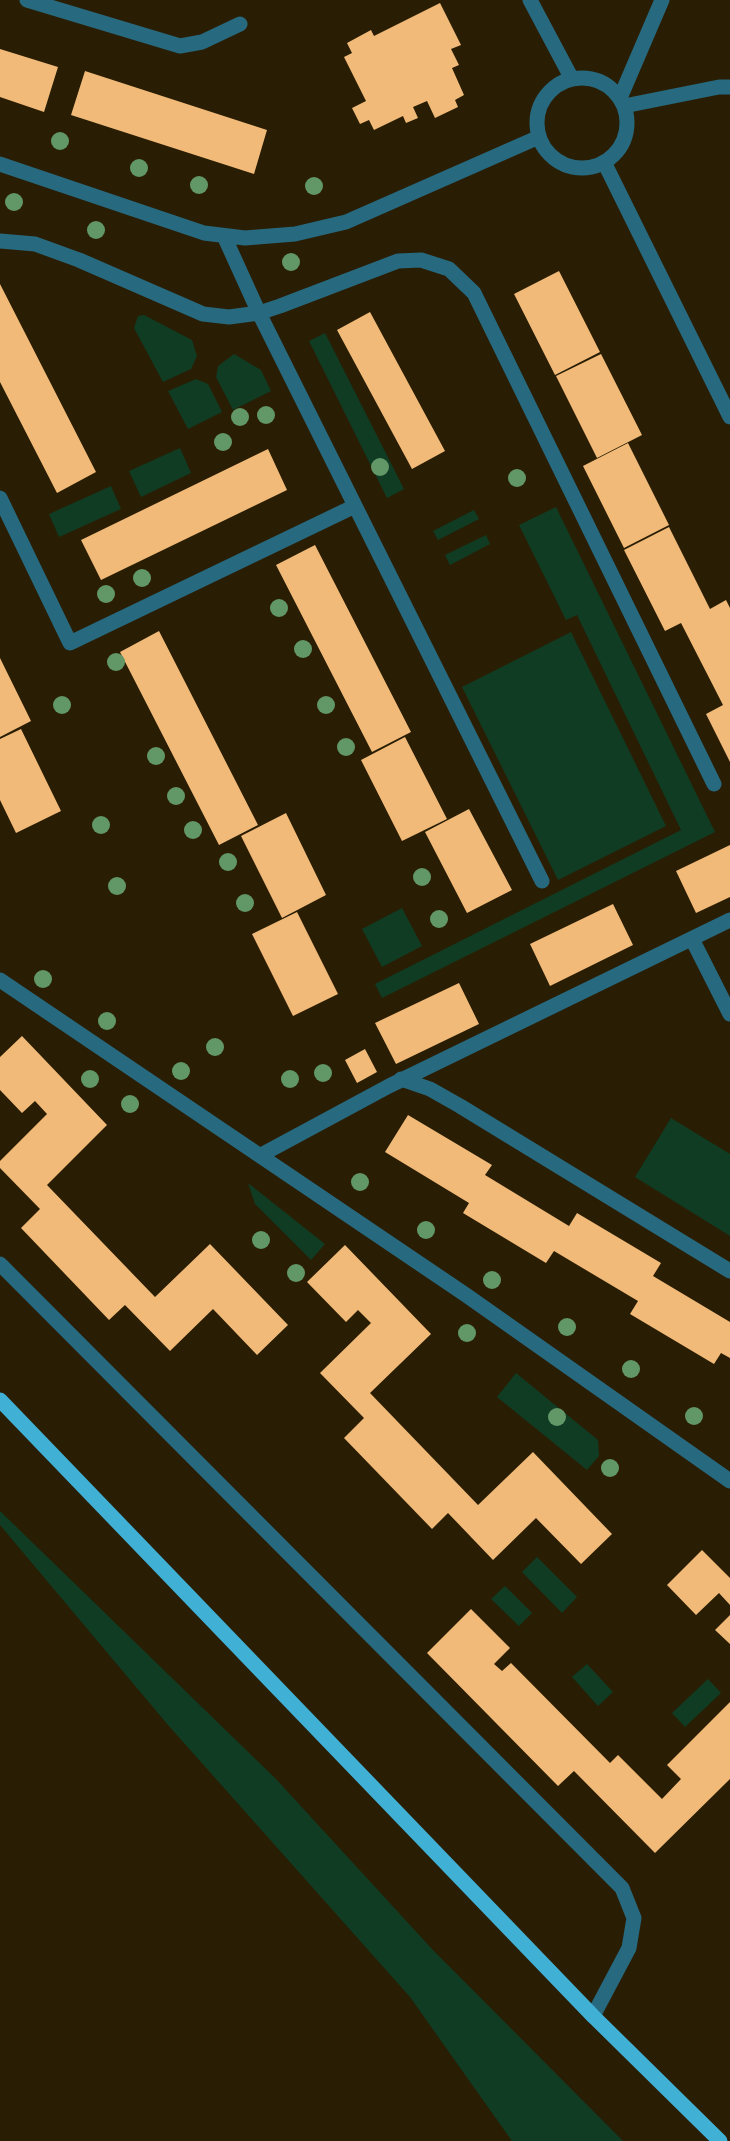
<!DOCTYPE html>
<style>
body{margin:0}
canvas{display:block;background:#291d03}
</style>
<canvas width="730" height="2141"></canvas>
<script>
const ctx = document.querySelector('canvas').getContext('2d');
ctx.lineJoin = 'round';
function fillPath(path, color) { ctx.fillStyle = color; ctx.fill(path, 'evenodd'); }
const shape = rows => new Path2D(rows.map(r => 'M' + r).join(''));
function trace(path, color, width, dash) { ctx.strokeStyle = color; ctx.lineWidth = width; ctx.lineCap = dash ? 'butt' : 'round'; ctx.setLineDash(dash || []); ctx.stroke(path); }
const green = shape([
 [144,315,192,340,197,356,191,369,163,382,134,328,138,316],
 [325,333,404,489,387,498,309,341],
 [234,354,261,370,271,391,233,410,216,377,218,366],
 [196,379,208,384,222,412,188,429,168,391],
 [180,448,191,473,141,497,129,471],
 [111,486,121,509,59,537,49,514],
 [556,507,715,832,382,998,375,984,681,830,577,615,566,620,519,525],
 [474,510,479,519,438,540,433,531],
 [486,535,490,544,450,565,445,555],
 [571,632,666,826,558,880,462,687],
 [402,908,422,946,382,967,362,929],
 [671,1118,730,1154,730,1236,635,1177],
 [248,1183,325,1244,311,1260,255,1204],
 [516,1373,598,1440,599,1456,587,1470,497,1397],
 [0,1511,276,1779,432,1949,623,2141,512,2141,410,1997,168,1725,0,1525],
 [537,1557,577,1597,562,1613,522,1572],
 [505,1586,532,1613,519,1626,491,1599],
 [587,1664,613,1692,598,1706,572,1677],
 [708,1679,721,1693,685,1727,672,1713]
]);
const building = shape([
 [440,3,461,45,451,49,459,65,452,68,464,95,455,100,458,107,435,118,427,101,413,107,418,118,406,123,403,116,374,130,369,120,360,124,352,108,366,101,344,57,352,53,347,43,371,30,374,36],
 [0,49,58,67,44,112,0,97],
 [85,71,267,130,254,174,71,115],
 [559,271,600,352,555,375,514,294],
 [0,284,96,472,57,493,0,382],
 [370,312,445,451,412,469,337,330],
 [601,354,642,435,597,458,556,376],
 [628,443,669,525,624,548,583,466],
 [268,449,287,490,101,580,81,540],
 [669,527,710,609,726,600,730,608,730,762,706,714,723,705,681,623,665,631,624,550],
 [315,545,411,732,372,752,276,565],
 [159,631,258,825,219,845,120,652],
 [0,658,31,721,0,737],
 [21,729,61,811,16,833,0,800,0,739],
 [405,737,447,819,402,841,361,760],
 [469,809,512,890,467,913,425,832],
 [286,813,326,895,282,918,241,836],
 [730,845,730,897,696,913,676,871],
 [613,904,633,945,550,986,530,944],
 [297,912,338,994,293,1016,252,934],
 [459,983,479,1024,396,1064,375,1023],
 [22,1036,107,1125,47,1185,155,1297,210,1244,288,1325,257,1355,213,1309,170,1351,125,1305,109,1320,21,1228,40,1209,0,1168,0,1161,47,1114,35,1101,22,1113,0,1090,0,1057],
 [365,1049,377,1072,357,1083,345,1060],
 [408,1115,492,1165,485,1175,569,1226,577,1213,661,1263,653,1276,730,1322,730,1358,721,1353,714,1364,630,1314,638,1301,554,1251,546,1263,463,1213,469,1203,385,1152],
 [345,1245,431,1334,370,1393,478,1505,533,1452,612,1534,581,1564,536,1518,493,1560,448,1513,432,1529,344,1438,364,1418,320,1373,371,1323,358,1310,346,1322,307,1282],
 [702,1550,730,1578,730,1605,719,1593,696,1615,667,1585],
 [471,1609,510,1648,494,1664,502,1671,511,1663,610,1763,618,1755,662,1799,681,1779,667,1765,730,1702,730,1779,655,1853,574,1771,558,1786,427,1653],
 [730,1615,730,1644,715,1630]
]);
const street = shape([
 [27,0,180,46,202,42,240,24],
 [530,0,572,79],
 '537 123a45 45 0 1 1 90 0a45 45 0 1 1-90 0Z',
 [620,98,662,0],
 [624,106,719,87,730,87],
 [604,162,730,417],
 [0,164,204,233,245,238,295,234,346,222,539,137],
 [224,236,259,313,542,881],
 [0,241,35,244,79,260,203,314,229,317,259,313,280,306,398,261,421,260,449,269,474,293,714,784],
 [0,498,70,643,355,506],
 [692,939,730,1014],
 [0,980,466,1295,730,1481],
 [401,1079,430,1089,460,1106,730,1271],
 [261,1155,389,1086,730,920],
 [0,1264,622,1888,634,1918,629,1948,593,2016]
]);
const primary = shape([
 [0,1400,593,2016,720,2141]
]);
const trees = [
 [60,141],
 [139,168],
 [199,185],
 [314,186],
 [14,202],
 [96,230],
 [291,262],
 [266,415],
 [240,417],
 [223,442],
 [380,467],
 [517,478],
 [142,578],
 [106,594],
 [279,608],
 [303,649],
 [116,662],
 [62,705],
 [326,705],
 [346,747],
 [156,756],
 [176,796],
 [101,825],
 [193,830],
 [228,862],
 [422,877],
 [117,886],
 [245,903],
 [439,919],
 [43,979],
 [107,1021],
 [215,1047],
 [181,1071],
 [323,1073],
 [90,1079],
 [290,1079],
 [130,1104],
 [360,1182],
 [426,1230],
 [261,1240],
 [296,1273],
 [492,1280],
 [567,1327],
 [467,1333],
 [631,1369],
 [694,1416],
 [557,1417],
 [610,1468]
];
fillPath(green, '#0f3c23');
fillPath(building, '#f1ba78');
trace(street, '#27697f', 15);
trace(primary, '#40b0d5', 15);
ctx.fillStyle = '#629767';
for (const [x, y] of trees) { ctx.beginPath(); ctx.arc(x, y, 9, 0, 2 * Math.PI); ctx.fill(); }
</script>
